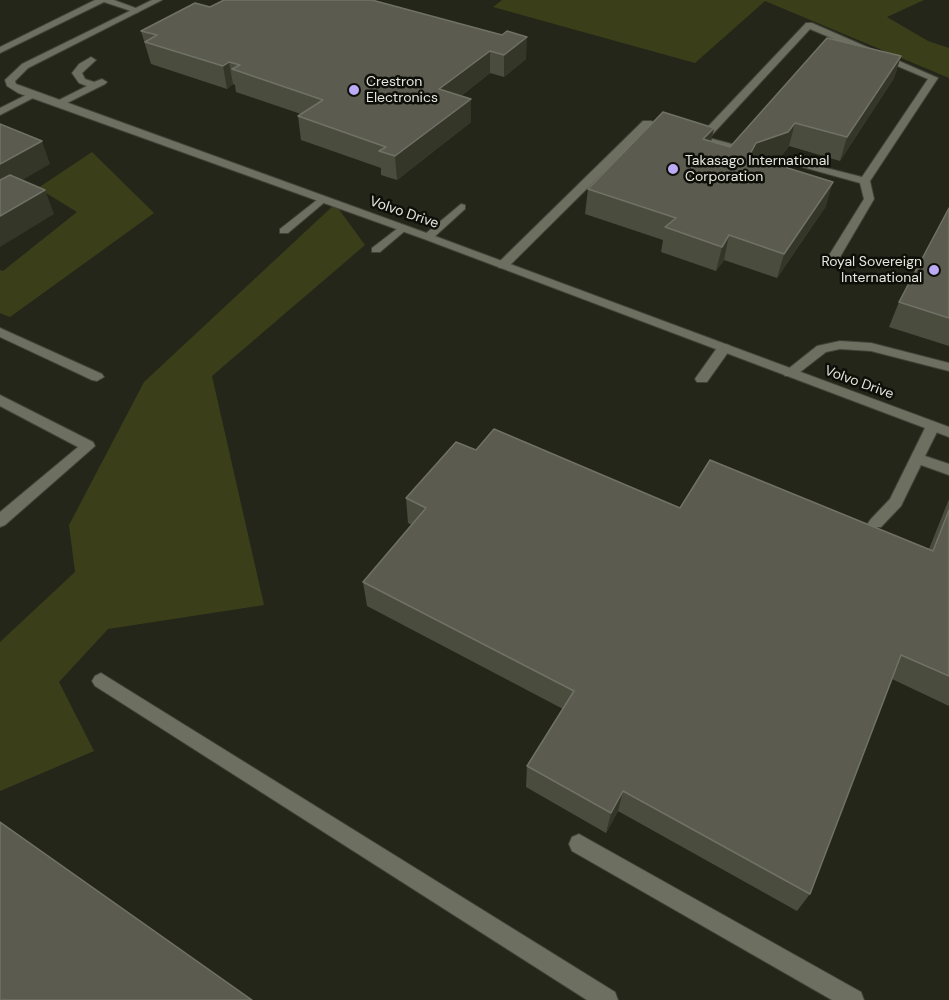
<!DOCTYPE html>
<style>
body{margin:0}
canvas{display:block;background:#242619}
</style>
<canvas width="949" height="1000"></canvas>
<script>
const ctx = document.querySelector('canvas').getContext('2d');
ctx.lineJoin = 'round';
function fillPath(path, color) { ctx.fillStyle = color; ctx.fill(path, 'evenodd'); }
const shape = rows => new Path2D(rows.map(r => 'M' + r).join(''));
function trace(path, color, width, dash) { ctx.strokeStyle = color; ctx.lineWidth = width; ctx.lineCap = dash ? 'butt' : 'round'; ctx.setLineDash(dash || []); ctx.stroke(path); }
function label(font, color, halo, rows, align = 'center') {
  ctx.font = font + ' "DM Sans",sans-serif'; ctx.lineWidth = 5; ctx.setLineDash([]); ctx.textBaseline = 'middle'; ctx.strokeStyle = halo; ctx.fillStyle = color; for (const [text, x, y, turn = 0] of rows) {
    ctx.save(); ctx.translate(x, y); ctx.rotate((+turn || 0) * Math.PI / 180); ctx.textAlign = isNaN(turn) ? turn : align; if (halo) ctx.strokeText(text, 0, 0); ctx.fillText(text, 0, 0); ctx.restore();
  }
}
const green = shape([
 [502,0,924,0,887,17,928,41,949,48,949,78,765,1,695,63,493,7],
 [92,152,154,213,10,317,0,313,0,270,3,271,77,212,38,188],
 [335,204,365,245,212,376,264,605,108,629,59,682,94,751,0,791,0,642,75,572,69,525,144,382]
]);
const service = shape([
 [95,0,114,0,141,10,137,13,104,2,0,53,0,47,95,0],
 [806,23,812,23,938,78,870,181,874,199,840,257,834,261,828,257,864,199,860,183,770,158,775,155,862,177,928,79,810,29,709,138,747,148,747,152,739,152,690,137,695,134,700,135,806,23],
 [91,57,96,60,82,73,85,79,94,82,102,79,107,82,105,84,61,106,55,106,55,102,87,86,79,83,72,73,79,64,91,57],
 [32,92,37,95,35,97,0,115,0,108,32,92],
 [643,121,651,121,674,130,669,133,649,127,507,268,499,268,499,262,643,121],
 [322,196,326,197,326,201,288,233,280,233,280,229,322,196],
 [461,204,465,205,465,209,432,239,424,239,424,235,461,204],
 [402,225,406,226,406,230,380,252,372,252,372,248,402,225],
 [0,328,102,374,104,377,97,381,92,380,0,337,0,328],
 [840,341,871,343,949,363,949,371,871,351,840,349,826,352,795,376,785,376,783,373,817,346,840,341],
 [724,344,729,345,730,348,729,351,707,382,697,382,695,379,697,376,719,345,724,344],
 [0,395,93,442,95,446,5,525,0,527,0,512,78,447,0,406,0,395],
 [933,421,940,426,925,456,949,464,949,475,921,465,901,506,881,527,871,527,868,523,871,519,890,499,926,426,933,421],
 [101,673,615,992,618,1000,587,1000,95,686,92,681,95,676,101,673],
 [579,834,861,992,864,1000,832,1000,572,851,569,844,572,837,579,834]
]);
const minor = shape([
 [152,0,162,0,28,68,15,81,16,84,432,235,949,427,949,437,424,239,18,93,7,86,5,80,22,64,152,0]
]);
const wall = shape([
 [372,0,526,59,504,77,490,73,461,96,471,122,397,180,381,175,381,168,301,140,298,116,301,114,236,92,235,85,233,84,227,89,151,64,141,31,210,7],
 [901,56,894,78,840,161,789,146,782,155,766,161,826,206,777,278,724,260,716,271,661,252,663,240,585,214,588,189,714,128,711,141,730,147],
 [949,208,949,346,889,327,899,302],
 [476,450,680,508,929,549,949,499,949,706,892,679,810,894,797,911,618,811,606,833,526,787,527,766,563,709,367,606,363,582,412,525,408,523,406,498]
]);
const shadedWall = shape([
 [527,37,526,59,504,77,504,55],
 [490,51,490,73,440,112,439,89],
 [901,56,894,78,840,161,847,137],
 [229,62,233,84,227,89,223,66],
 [471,99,471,122,397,180,395,156],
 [795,123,789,146,782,155,751,166,749,156,756,143],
 [714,128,709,151,703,139],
 [42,141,50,164,0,193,0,164],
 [833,182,826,206,777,278,784,254],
 [45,190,54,214,0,247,0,216],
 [729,235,724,260,716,271,722,247],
 [623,791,618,811,606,833,611,813]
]);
const building = shape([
 [224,0,372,0,502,35,507,31,527,37,504,55,490,51,439,89,471,99,395,156,379,151,386,147,298,116,323,100,232,69,240,65,229,62,223,66,145,42,157,35,141,31,195,3,210,7,224,0],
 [827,38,901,56,847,137,795,123,788,132,756,143,749,156,833,182,784,254,729,235,722,247,665,227,676,218,588,189,663,112,714,128,703,139,730,147,827,38],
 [0,124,42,141,0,164,0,124],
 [10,175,45,190,0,216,0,180,10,175],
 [949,208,949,318,899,302,949,208],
 [494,429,680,508,710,460,933,551,949,510,949,676,901,655,810,894,623,791,611,813,527,766,574,691,363,582,426,508,406,498,456,442,476,450,494,429],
 [0,822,252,1000,0,1000,0,822]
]);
const markers = [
 [354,90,6,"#bcaaf5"],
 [673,169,6,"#bcaaf5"],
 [934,270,6,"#bcaaf5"]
];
const farPoinames = [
 ["Crestron",366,82],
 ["Electronics",366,98],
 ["Takasago International",685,161],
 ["Corporation",685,177],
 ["Royal Sovereign",922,262,"right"],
 ["International",922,278,"right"]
];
const farStreetnames = [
 ["Volvo Drive",404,213,19],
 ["Volvo Drive",859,383,20]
];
fillPath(green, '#3a3f19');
trace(service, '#424339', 2);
trace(minor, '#424339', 2);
fillPath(service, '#6d7060');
fillPath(minor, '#6d7060');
fillPath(wall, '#4a4c3e');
fillPath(shadedWall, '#343628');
fillPath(building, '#5b5c4f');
trace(building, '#707266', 1.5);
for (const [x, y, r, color] of markers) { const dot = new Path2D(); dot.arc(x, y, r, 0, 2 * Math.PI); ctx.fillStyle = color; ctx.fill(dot); trace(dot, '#0e0f09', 2); }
label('14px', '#e6e7df', '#0e0f09', farPoinames, 'left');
label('14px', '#e6e7df', '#0e0f09', farStreetnames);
</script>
